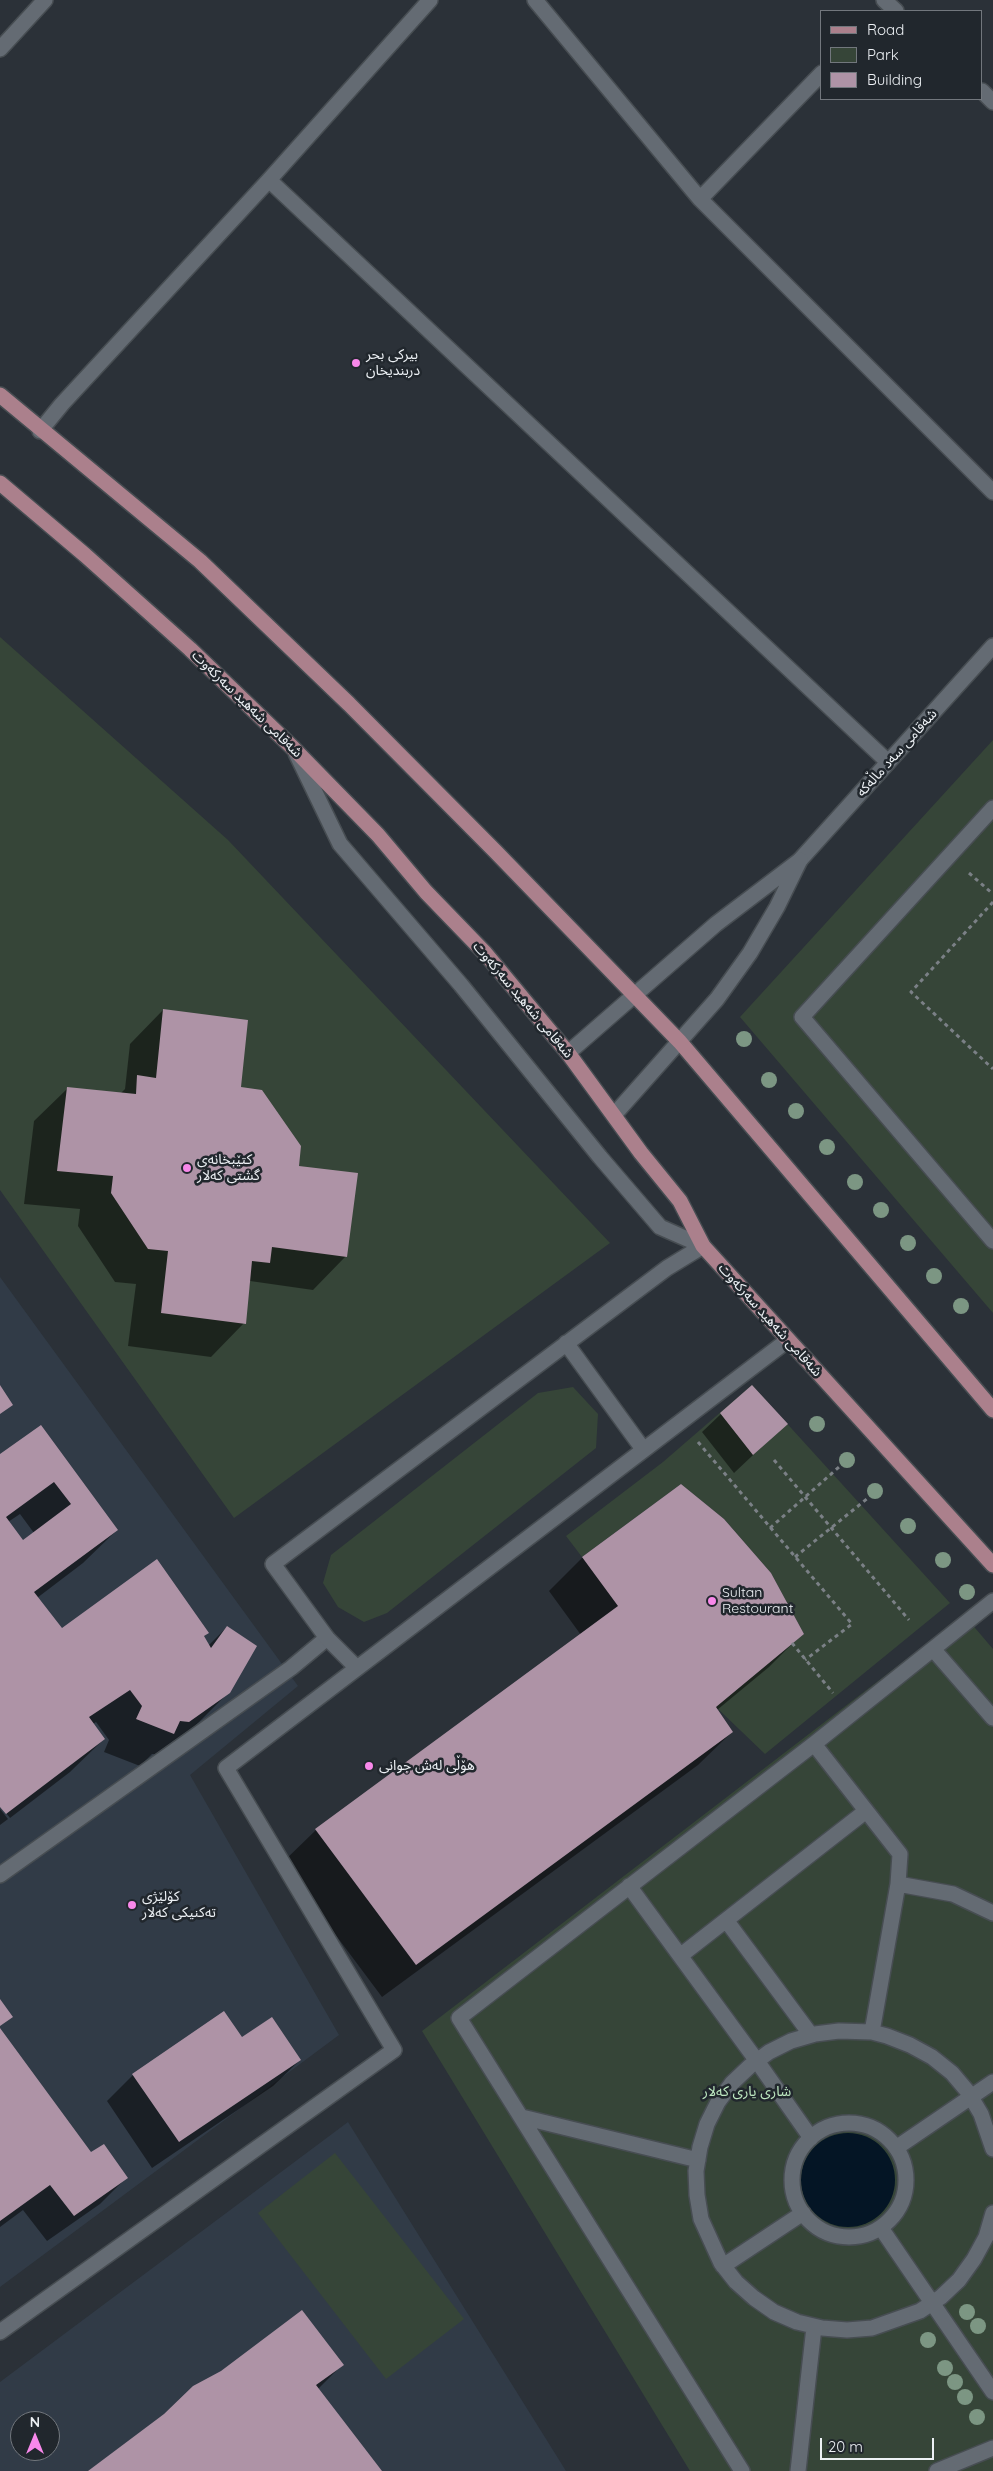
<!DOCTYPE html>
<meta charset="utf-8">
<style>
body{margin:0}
#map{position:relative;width:993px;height:2471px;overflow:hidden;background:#2b3138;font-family:Quicksand,sans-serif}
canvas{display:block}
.legend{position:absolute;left:820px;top:10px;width:162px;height:90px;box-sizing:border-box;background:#21272d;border:1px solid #72777d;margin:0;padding:6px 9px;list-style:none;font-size:15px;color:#ecf0f4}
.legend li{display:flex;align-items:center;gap:10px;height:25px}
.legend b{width:25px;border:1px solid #72777d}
.north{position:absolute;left:10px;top:2411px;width:50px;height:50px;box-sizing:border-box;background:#21272d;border:1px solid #72777d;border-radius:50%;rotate:0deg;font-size:14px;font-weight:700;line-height:20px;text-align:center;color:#ecf0f4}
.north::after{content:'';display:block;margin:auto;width:18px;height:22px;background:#f888ea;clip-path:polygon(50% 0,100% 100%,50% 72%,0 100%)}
.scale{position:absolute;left:820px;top:2438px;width:114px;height:22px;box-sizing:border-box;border:2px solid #ecf0f4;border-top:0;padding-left:6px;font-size:15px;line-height:18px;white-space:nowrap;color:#ecf0f4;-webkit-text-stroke:4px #21272d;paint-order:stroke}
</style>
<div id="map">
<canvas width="993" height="2471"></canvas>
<ul class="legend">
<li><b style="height:6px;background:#ab808c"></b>Road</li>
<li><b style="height:14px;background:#364538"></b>Park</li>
<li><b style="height:14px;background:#ae93a6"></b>Building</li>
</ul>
<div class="north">N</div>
<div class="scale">20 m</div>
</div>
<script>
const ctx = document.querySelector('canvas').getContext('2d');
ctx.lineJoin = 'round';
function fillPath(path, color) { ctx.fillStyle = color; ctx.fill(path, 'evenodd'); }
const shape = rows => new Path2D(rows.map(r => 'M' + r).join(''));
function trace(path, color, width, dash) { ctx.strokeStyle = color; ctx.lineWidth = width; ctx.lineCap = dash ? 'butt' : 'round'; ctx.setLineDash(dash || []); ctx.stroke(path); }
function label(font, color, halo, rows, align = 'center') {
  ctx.font = font + ' Quicksand,"Noto Sans Arabic",sans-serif'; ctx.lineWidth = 5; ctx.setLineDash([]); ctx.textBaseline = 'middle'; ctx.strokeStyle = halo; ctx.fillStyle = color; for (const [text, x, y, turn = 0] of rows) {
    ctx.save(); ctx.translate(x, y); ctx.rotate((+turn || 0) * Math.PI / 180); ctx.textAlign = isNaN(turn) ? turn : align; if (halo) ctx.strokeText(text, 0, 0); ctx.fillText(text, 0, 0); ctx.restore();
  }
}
const built = shape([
 [0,1277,298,1686,190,1775,339,2035,0,2287],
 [348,2122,566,2471,0,2471,0,2382],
 [20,2421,50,2421,50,2451,20,2451]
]);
const green = shape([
 [0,637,228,840,610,1243,234,1518,0,1190],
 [993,740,993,1313,740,1017],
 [752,1385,950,1603,765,1754,716,1707,804,1634,771,1573,724,1519,681,1484,582,1557,566,1536,663,1462],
 [573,1387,598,1414,596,1448,387,1613,364,1622,338,1607,323,1583,331,1555,538,1393],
 [964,1615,993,1649,993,2471,690,2471,422,2031],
 [335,2153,464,2319,386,2379,258,2213]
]);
const water = shape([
 '801 2180a47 47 0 1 1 94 0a47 47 0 1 1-94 0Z'
]);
const shadow = shape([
 [163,1010,239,1088,297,1167,346,1256,313,1290,250,1281,244,1323,211,1357,128,1346,136,1284,115,1282,78,1226,80,1209,24,1204,34,1121,68,1088,121,1093,125,1089,130,1044],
 [721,1414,786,1424,734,1473,702,1432],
 [41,1427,117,1530,83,1563,37,1598,62,1630,207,1633,203,1637,208,1646,227,1627,229,1692,195,1726,155,1754,152,1754,140,1766,104,1752,109,1740,96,1722,93,1724,104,1739,70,1772,10,1818,0,1805,0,1455],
 [20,1514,34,1533,23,1542,8,1522],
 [681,1486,802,1634,769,1667,717,1710,732,1732,698,1765,382,1997,282,1863,316,1830,581,1635,549,1591,582,1558],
 [0,1809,8,1819,0,1825],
 [0,2030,90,2154,126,2178,100,2204,47,2241,23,2210,0,2227],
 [242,2039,300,2060,273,2086,152,2168,107,2101,133,2075],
 [342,2365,318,2389,380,2471,90,2471]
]);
const building = shape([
 [163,1009,248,1020,241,1087,262,1090,301,1146,299,1166,358,1173,347,1257,272,1247,270,1263,252,1261,246,1324,161,1313,168,1251,148,1249,111,1193,113,1176,57,1171,67,1087,136,1094,137,1075,156,1078],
 [0,1385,13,1405,0,1414],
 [752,1385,788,1424,753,1455,720,1413],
 [41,1425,118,1530,34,1592,62,1628,157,1559,209,1633,204,1636,211,1648,227,1626,257,1646,230,1693,189,1722,180,1721,174,1734,136,1719,142,1706,130,1690,89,1717,105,1739,6,1814,0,1807,0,1454],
 [54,1482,71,1504,23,1540,6,1517],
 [681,1484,724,1519,771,1573,804,1634,716,1707,733,1732,416,1965,315,1829,618,1606,582,1557],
 [0,1999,13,2017,0,2026],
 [224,2011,242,2037,272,2017,301,2060,179,2142,132,2074],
 [0,2028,91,2152,104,2144,128,2178,74,2216,50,2185,0,2221],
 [302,2310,344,2365,316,2385,382,2471,88,2471,164,2414,193,2386,221,2371]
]);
const path = shape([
 [969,873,993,894],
 [993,902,911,992,993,1069],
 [698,1442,852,1624,805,1660],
 [774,1460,909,1620],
 [770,1528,839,1467],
 [795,1557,868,1498],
 [792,1643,833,1693]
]);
const service = shape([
 [296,753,340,844,461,985,600,1157,660,1227,703,1246]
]);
const pedestrian = shape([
 [993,808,802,1017,993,1241],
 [933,1649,993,1718],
 [814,1744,900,1854,898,1884,872,2032],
 [0,1875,291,1668,327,1638],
 [898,1884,953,1894,993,1913],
 [629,1886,757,2061,811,2138],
 [726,1920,811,2035],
 [680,1956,866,1811],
 [522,2117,698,2160],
 '792 2180a57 57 0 1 1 114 0a57 57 0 1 1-114 0Z',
 [896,2148,993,2082],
 [993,2149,981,2114,968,2092,952,2073,932,2057,910,2045,887,2036,872,2032,839,2031,815,2034,791,2041,769,2052,750,2066,732,2083,718,2102,707,2124,700,2147,696,2171,697,2195,701,2219,721,2263,736,2282,754,2298,774,2312,797,2322,822,2328,847,2330,872,2328,920,2311,941,2297,959,2280,974,2259,986,2237,993,2213],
 [881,2228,993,2392],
 [723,2266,803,2213],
 [742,2471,459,2018,814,1744,993,1601],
 [798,2471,814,2327],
 [937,2471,993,2448]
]);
const minor = shape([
 [535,0,700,199,993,492],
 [884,0,896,11],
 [0,49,45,0],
 [982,91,993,102],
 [269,180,888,762],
 [700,199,822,73],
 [40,431,62,404,269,180,430,0],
 [566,1343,643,1449],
 [356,1667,327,1638,273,1564,667,1268,703,1246],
 [0,2332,394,2050,226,1768,788,1340]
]);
const tertiary = shape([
 [800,860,993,646]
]);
const secondary = shape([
 [568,1053,716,924,799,861],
 [614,1115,717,999,750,953,777,907,800,860]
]);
const primary = shape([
 [0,395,200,561,349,704,495,851,680,1042,993,1410],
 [0,483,85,555,190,649,293,748,378,835,426,892,485,953,568,1053,641,1153,680,1201,703,1246,993,1565]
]);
const trees = [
 [744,1039],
 [769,1080],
 [796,1111],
 [827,1147],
 [855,1182],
 [881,1210],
 [908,1243],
 [934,1276],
 [961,1306],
 [817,1424],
 [847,1460],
 [875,1491],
 [908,1526],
 [943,1560],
 [967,1592],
 [967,2312],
 [978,2326],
 [928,2340],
 [945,2368],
 [955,2382],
 [965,2397],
 [977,2417]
];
const markers = [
 [356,363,5,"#f888ea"],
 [187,1168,5,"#f888ea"],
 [712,1601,5,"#f888ea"],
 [369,1766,5,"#f888ea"],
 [132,1905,5,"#f888ea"]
];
const poiNames = [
 ["بيركى بحر",366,355],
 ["دربنديخان",366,371],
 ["کتێبخانەی",197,1160],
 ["گشتی کەلار",197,1176],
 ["Sultan",722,1593],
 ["Restourant",722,1609],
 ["هۆڵی لەش جوانی",379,1766],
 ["کۆلێژی",142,1897],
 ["تەکنیکی کەلار",142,1913]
];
const streetNames = [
 ["شەقامی شەهید سەرکەوت",247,704,44],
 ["شەقامی سەد ماڵەکە",897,753,-48],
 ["شەقامی شەهید سەرکەوت",523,1000,50],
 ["شەقامی شەهید سەرکەوت",770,1320,48]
];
const parkNames = [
 ["شاری یاری کەلار",747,2092]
];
fillPath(built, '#313b47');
fillPath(green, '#364538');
fillPath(water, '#041525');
fillPath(shadow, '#0007');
fillPath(building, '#ae93a6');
trace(service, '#474d52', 18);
trace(pedestrian, '#474d52', 18);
trace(minor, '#474d52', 18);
trace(tertiary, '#474d52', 18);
trace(secondary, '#474d52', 18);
trace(primary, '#474d52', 18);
trace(path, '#7b8086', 3, [4, 4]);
trace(service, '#646b73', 15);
trace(pedestrian, '#646b73', 15);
trace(minor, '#646b73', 15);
trace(tertiary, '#646b73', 15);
trace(secondary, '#646b73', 15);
trace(primary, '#ab808c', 15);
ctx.fillStyle = '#7c9683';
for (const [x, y] of trees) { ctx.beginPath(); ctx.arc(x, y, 8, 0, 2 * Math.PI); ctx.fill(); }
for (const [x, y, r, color] of markers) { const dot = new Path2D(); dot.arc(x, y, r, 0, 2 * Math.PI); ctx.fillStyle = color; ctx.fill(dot); trace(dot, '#21272d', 2); }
label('14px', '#ecf0f4', '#21272d', poiNames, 'left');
label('14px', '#ecf0f4', '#21272d', streetNames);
label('14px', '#bee9c1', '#21272d', parkNames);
</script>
